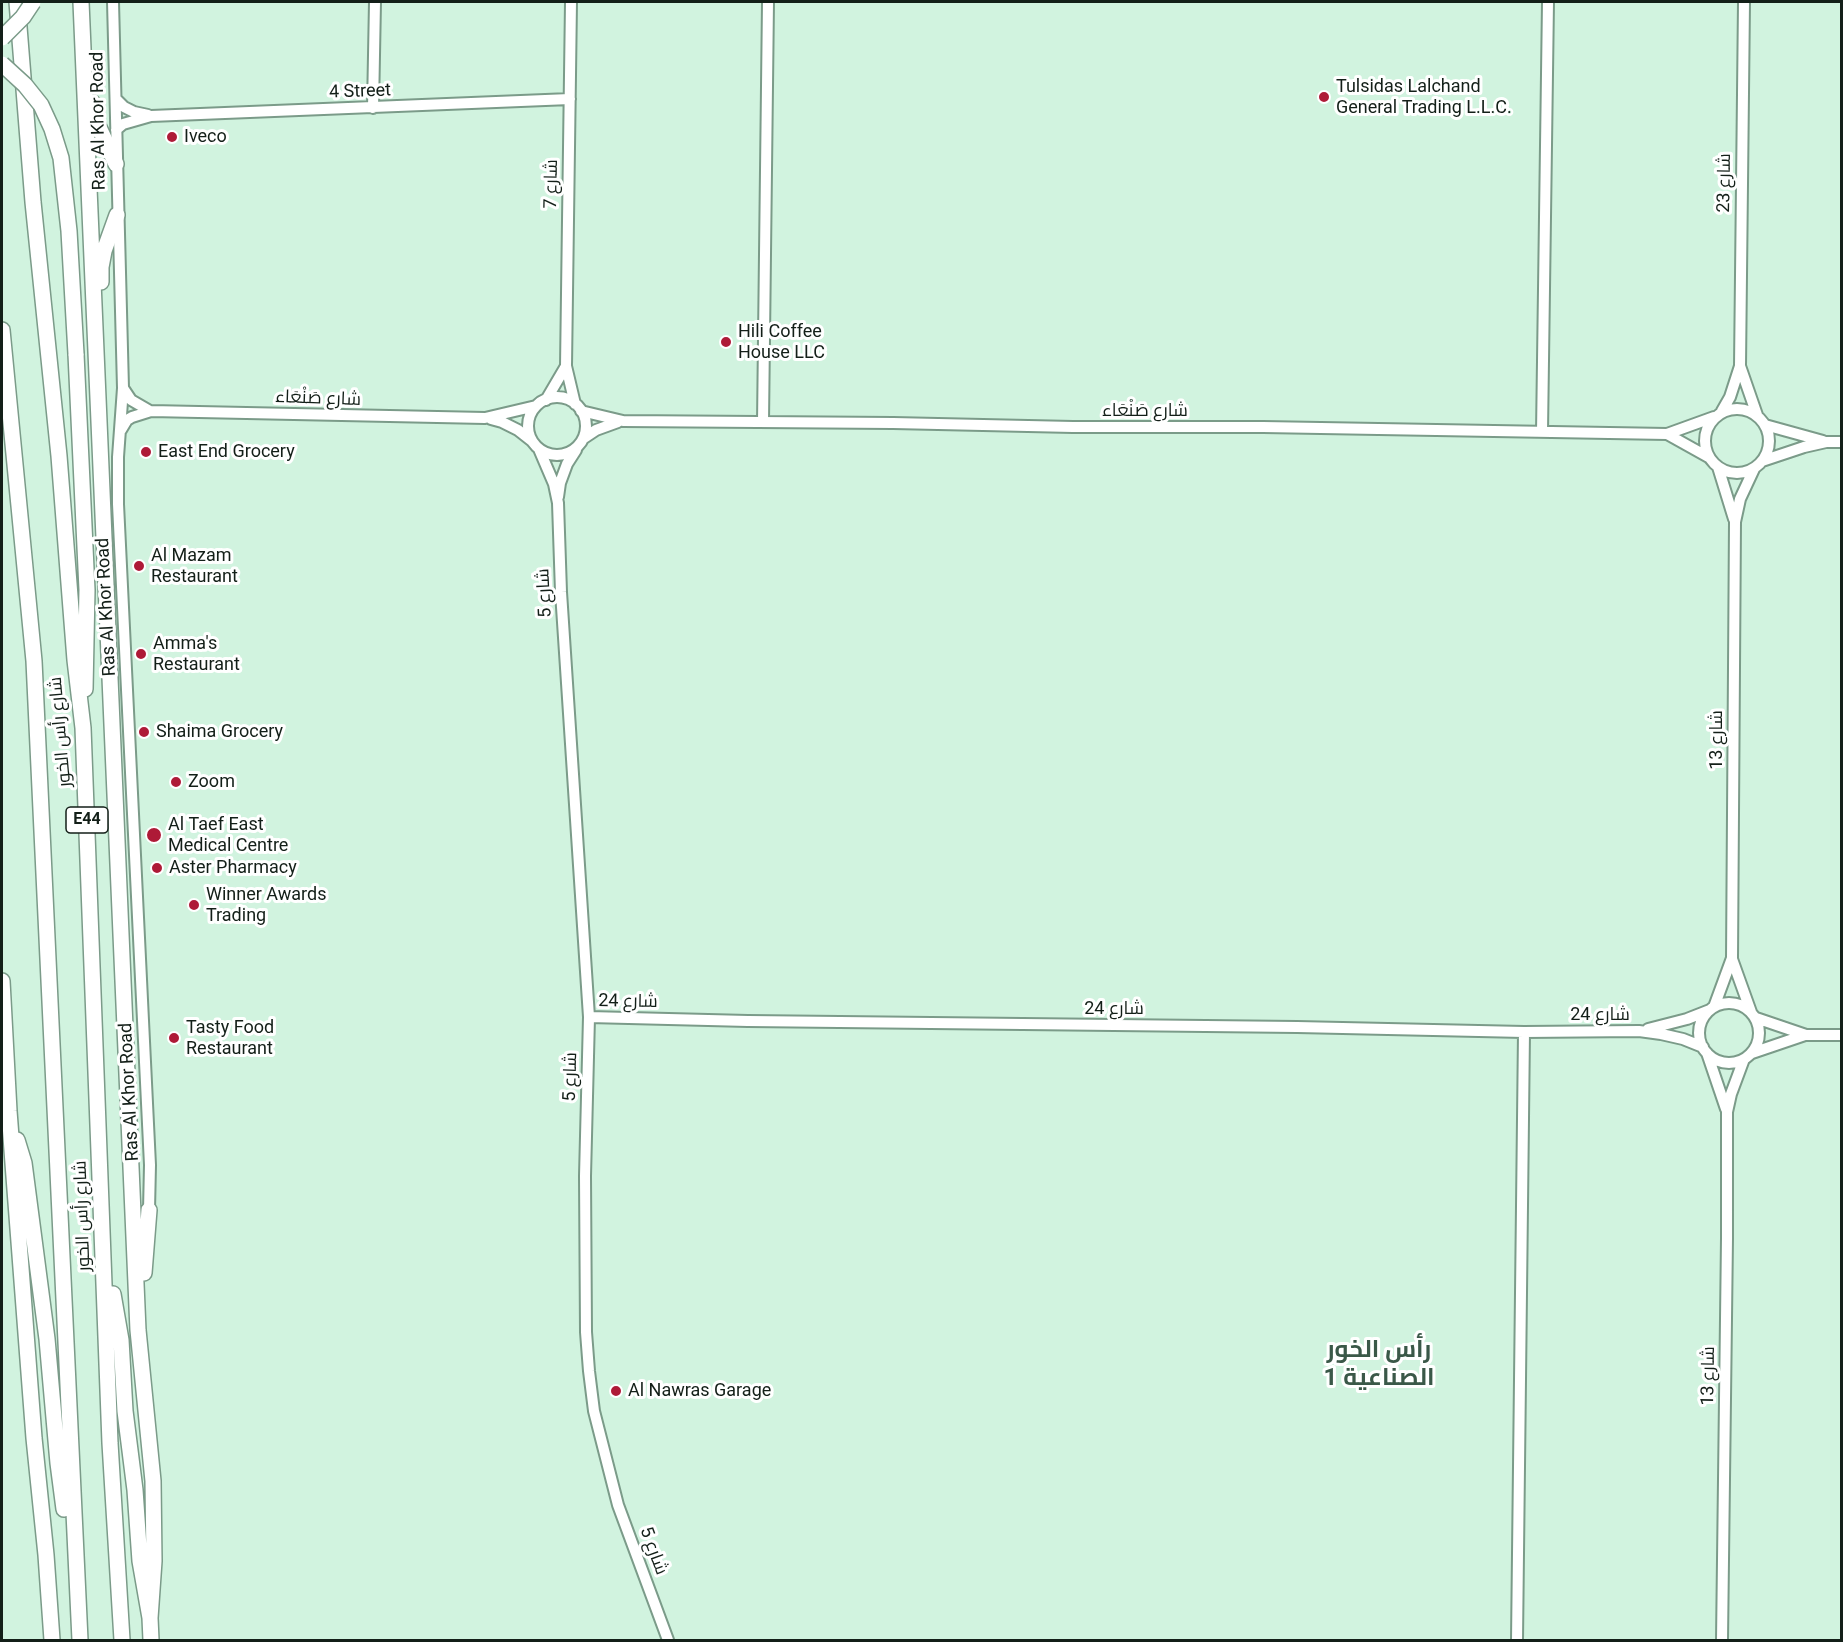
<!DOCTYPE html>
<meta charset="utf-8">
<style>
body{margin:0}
#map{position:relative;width:1843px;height:1642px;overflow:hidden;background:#d1f3df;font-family:Roboto,sans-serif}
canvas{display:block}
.frame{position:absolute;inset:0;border:3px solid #131f18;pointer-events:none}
</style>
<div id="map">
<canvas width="1843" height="1642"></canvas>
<div class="frame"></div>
</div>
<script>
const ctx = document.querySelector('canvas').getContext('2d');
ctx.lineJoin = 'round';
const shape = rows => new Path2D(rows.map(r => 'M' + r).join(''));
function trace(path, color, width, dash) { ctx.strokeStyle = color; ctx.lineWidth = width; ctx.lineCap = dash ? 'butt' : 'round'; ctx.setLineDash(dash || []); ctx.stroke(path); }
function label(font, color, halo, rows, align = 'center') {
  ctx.font = font + ' Roboto,Cairo,sans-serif'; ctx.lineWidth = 6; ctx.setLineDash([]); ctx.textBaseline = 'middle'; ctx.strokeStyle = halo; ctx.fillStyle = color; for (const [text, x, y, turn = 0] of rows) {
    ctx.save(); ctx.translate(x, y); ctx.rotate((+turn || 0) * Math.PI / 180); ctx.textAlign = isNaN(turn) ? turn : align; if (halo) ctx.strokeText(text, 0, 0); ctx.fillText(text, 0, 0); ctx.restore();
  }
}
const minor = shape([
 [113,2,123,388,118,457,118,504,150,1165,149,1210],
 [571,2,566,366,575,404],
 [116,99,124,107,134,112,148,115],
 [373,108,375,2],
 [116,130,123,124,151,116,570,99],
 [1740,366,1757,415],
 [123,388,131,400,150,411],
 '528 426a29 29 0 1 1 58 0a29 29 0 1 1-58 0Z',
 [546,400,566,366],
 '1705 441a32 32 0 1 1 64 0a32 32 0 1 1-64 0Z',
 [581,411,623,421,893,423,1073,427,1263,427,1667,434,1714,417],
 [1722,411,1730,397,1740,366,1744,2],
 [491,419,502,422,518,430,532,441],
 [763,422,768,2],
 [1765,425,1823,441],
 [121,430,127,420,132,417,151,411,485,418,536,406],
 [1542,432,1548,2],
 [1667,434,1710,458],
 [584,438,596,430,618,422],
 [539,449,554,484,558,503,561,592,589,1017,585,1176,586,1332,589,1371,594,1411,618,1505,668,1640],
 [1762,461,1804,447,1826,442,1842,442],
 [1718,467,1734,519],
 [558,497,560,483,567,464,576,450],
 [1732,959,1751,1012],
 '1699 1033a30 30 0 1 1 60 0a30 30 0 1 1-60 0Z',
 [1714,1007,1732,958,1735,522,1740,499,1754,469],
 [589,1017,748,1021,1297,1027,1524,1032,1639,1031,1661,1034,1683,1039,1703,1047],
 [1756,1018,1806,1035,1842,1035],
 [1648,1029,1687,1019,1710,1010],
 [1707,1053,1726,1109],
 [1752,1053,1805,1035],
 [1517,1640,1524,1032],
 [1722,1640,1727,1238,1727,1112,1731,1094,1744,1059]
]);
const highway = shape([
 [17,2,33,202,59,456,75,660,83,728,110,1443,122,1640],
 [81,2,138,1330,153,1481,154,1561,150,1618],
 [93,103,95,119,116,164],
 [101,282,101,267,104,251,117,215],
 [2,330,34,661,80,1640],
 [76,354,87,590,85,689],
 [2,981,9,1111,34,1438,46,1555,52,1640],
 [17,1140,24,1163,47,1339,58,1463,64,1509],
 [144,1273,149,1210],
 [113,1294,121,1340,125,1411,135,1490,140,1561,150,1618,151,1640]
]);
const highwayBridge = shape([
 [2,38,23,17,33,2],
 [2,64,25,85,41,105,52,129,61,158,69,231,76,354]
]);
const markers = [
 [1324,97,6,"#ae1a37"],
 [172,137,6,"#ae1a37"],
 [726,342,6,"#ae1a37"],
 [146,452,6,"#ae1a37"],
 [139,566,6,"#ae1a37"],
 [141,654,6,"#ae1a37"],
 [144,732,6,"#ae1a37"],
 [176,782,6,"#ae1a37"],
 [154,835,8,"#ae1a37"],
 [157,868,6,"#ae1a37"],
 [194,905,6,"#ae1a37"],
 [174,1038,6,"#ae1a37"],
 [616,1391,6,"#ae1a37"]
];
const shields = [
 [87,820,42]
];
const shieldNames = [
 ["E44",87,820]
];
const poiNames = [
 ["Tulsidas Lalchand",1336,87],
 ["General Trading L.L.C.",1336,108],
 ["Iveco",184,137],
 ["Hili Coffee",738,332],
 ["House LLC",738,353],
 ["East End Grocery",158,452],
 ["Al Mazam",151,556],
 ["Restaurant",151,577],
 ["Amma's",153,644],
 ["Restaurant",153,665],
 ["Shaima Grocery",156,732],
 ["Zoom",188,782],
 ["Al Taef East",168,825],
 ["Medical Centre",168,846],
 ["Aster Pharmacy",169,868],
 ["Winner Awards",206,895],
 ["Trading",206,916],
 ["Tasty Food",186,1028],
 ["Restaurant",186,1049],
 ["Al Nawras Garage",628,1391]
];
const streetNames = [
 ["4 Street",360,92,-2],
 ["Ras Al Khor Road",99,121,-91],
 ["شارع 23",1725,183,-89],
 ["شارع 7",552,184,-89],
 ["شارع صَنْعَاء",318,399,2],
 ["شارع صَنْعَاء",1145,411],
 ["شارع 5",545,593,-93],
 ["Ras Al Khor Road",107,607,-93],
 ["شارع رأس الخور",61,732,-95],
 ["شارع 13",1717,740,-90],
 ["شارع 24",628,1002,1],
 ["شارع 24",1114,1009],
 ["شارع 24",1600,1015],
 ["شارع 5",571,1077,-88],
 ["Ras Al Khor Road",130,1092,-93],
 ["شارع رأس الخور",83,1216,-92],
 ["شارع 13",1709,1376,-89],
 ["شارع 5",653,1551,70]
];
const districtNames = [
 ["رأس الخور",1379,1351],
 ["الصناعية 1",1379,1379]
];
trace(minor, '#7b9b89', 14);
trace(highway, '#7b9b89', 18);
trace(minor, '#fff', 10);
trace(highway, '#fff', 15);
trace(highwayBridge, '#7b9b89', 18, []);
trace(highwayBridge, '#fff', 15);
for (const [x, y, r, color] of markers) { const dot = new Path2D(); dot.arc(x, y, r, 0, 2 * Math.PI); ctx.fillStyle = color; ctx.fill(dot); trace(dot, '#fff', 2); }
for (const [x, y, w] of shields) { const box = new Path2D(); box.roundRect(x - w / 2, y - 13, w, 26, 4.5); ctx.fillStyle = '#fff'; ctx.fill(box); trace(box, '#131f18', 1.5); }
label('bold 16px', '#131f18', null, shieldNames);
label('18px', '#131f18', '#fff', poiNames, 'left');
label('18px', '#131f18', '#fff', streetNames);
label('bold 24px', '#3a5848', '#fff', districtNames);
</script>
